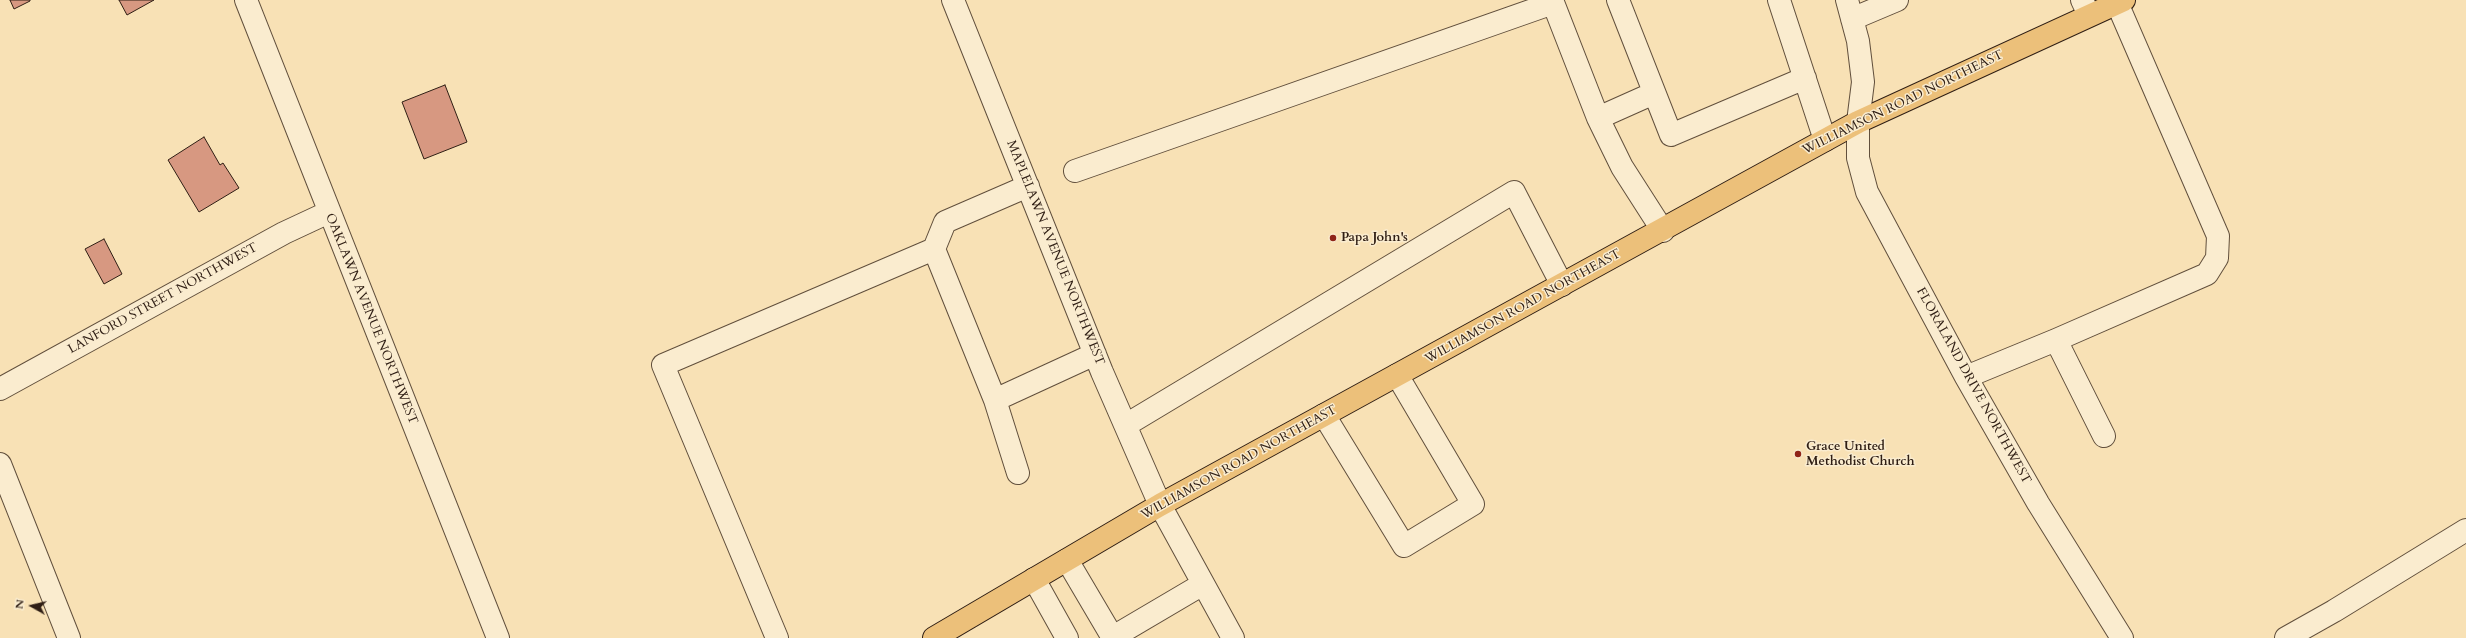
<!DOCTYPE html>
<style>
body{margin:0}
#map{position:relative;width:2466px;height:638px;overflow:hidden;background:#f8e1b5;font-family:Cardo,serif}
canvas{display:block}
.north{position:absolute;left:12px;top:586px;width:40px;height:40px;-webkit-text-stroke:3px #faeccf;paint-order:stroke;rotate:278deg;font-size:11px;font-weight:700;line-height:16px;text-align:center;color:#2f1e14}
.north::after{content:'';display:block;margin:auto;width:14px;height:18px;background:#2f1e14;clip-path:polygon(50% 0,100% 100%,50% 72%,0 100%)}
</style>
<div id="map">
<canvas width="2466" height="638"></canvas>
<div class="north">N</div>
</div>
<script>
const ctx = document.querySelector('canvas').getContext('2d');
ctx.lineJoin = 'round';
function fillPath(path, color) { ctx.fillStyle = color; ctx.fill(path, 'evenodd'); }
const shape = rows => new Path2D(rows.map(r => 'M' + r).join(''));
function trace(path, color, width, dash) { ctx.strokeStyle = color; ctx.lineWidth = width; ctx.lineCap = dash ? 'butt' : 'round'; ctx.setLineDash(dash || []); ctx.stroke(path); }
function label(font, color, halo, rows, align = 'center') {
  ctx.font = font + ' Cardo,serif'; ctx.lineWidth = 3; ctx.setLineDash([]); ctx.textBaseline = 'middle'; ctx.strokeStyle = halo; ctx.fillStyle = color; for (const [text, x, y, turn = 0] of rows) {
    ctx.save(); ctx.translate(x, y); ctx.rotate((+turn || 0) * Math.PI / 180); ctx.textAlign = isNaN(turn) ? turn : align; if (halo) ctx.strokeText(text, 0, 0); ctx.fillText(text, 0, 0); ctx.restore();
  }
}
const building = shape([
 [10,0,30,0,30,1,14,9,10,0],
 [119,0,154,0,127,15,119,0],
 [445,85,467,142,424,159,402,102,445,85],
 [204,137,220,165,223,163,239,188,199,212,168,160,204,137],
 [104,239,122,274,104,284,85,249,104,239]
]);
const minor = shape([
 [246,0,498,638],
 [953,0,1102,372,1160,505,1233,638],
 [1552,0,1598,118,1622,167,1663,231],
 [1618,0,1671,135,1805,78],
 [1779,0,1825,140],
 [1847,0,1858,41,1863,82,1858,122,1858,158,1867,192,1966,377,2038,503,2122,638],
 [2082,0,2089,15],
 [1852,19,1897,0],
 [1598,118,1654,93],
 [1075,171,1553,3],
 [1028,186,945,222,934,249,995,400,1095,354],
 [2056,340,2104,436],
 [1966,377,2056,340,2207,274,2217,258,2218,236,2117,3],
 [0,389,284,233,329,212],
 [995,400,1018,473],
 [1324,415,1404,546,1473,504,1397,375],
 [1126,425,1514,192,1562,285],
 [0,464,69,638],
 [1067,560,1113,638],
 [1034,579,1067,638],
 [1113,637,1203,584],
 [777,638,663,365,934,249],
 [2286,638,2334,611,2466,530]
]);
const major = shape([
 [934,638,1160,505,1858,122,2124,0]
]);
const markers = [
 [1333,238,4,"#8f2418"],
 [1798,454,4,"#8f2418"]
];
const streetNames = [
 ["WILLIAMSON ROAD NORTHEAST",1903,103,-26],
 ["MAPLELAWN AVENUE NORTHWEST",1055,253,68],
 ["LANFORD STREET NORTHWEST",163,299,-29],
 ["WILLIAMSON ROAD NORTHEAST",1523,307,-29],
 ["OAKLAWN AVENUE NORTHWEST",371,319,68],
 ["FLORALAND DRIVE NORTHWEST",1973,386,61],
 ["WILLIAMSON ROAD NORTHEAST",1239,463,-29]
];
const poiNames = [
 ["Papa John's",1341,238],
 ["Grace United",1806,447],
 ["Methodist Church",1806,462]
];
fillPath(building, '#d79881');
trace(building, '#2f1e14', 1);
trace(minor, '#614f3c', 24);
trace(major, '#2f1e14', 24);
trace(minor, '#faeccf', 22);
trace(major, '#ecc07a', 22);
for (const [x, y, r, color] of markers) { const dot = new Path2D(); dot.arc(x, y, r, 0, 2 * Math.PI); ctx.fillStyle = color; ctx.fill(dot); trace(dot, '#faeccf', 1.5); }
label('13px', '#2f1e14', '#faeccf', streetNames);
label('bold 13px', '#2f1e14', '#faeccf', poiNames, 'left');
</script>
